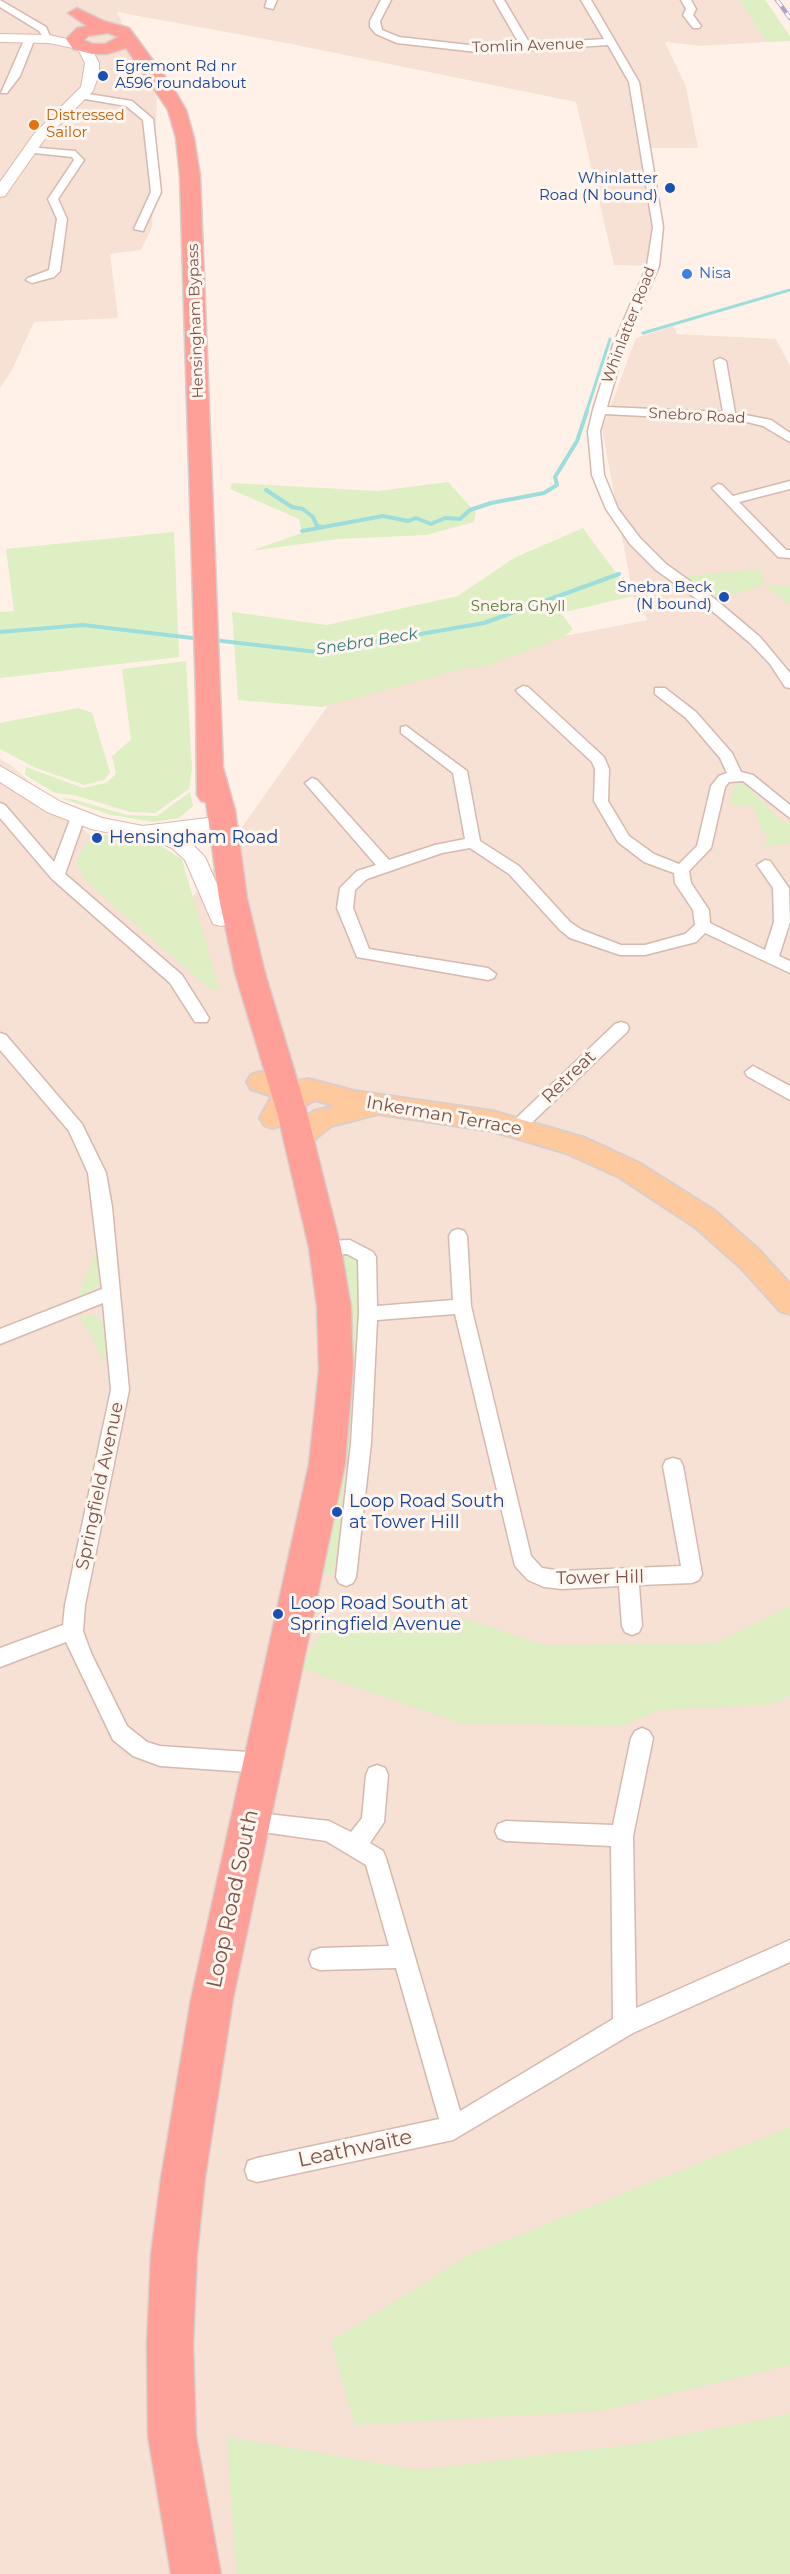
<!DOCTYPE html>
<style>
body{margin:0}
canvas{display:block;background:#fff1e7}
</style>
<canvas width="790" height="2574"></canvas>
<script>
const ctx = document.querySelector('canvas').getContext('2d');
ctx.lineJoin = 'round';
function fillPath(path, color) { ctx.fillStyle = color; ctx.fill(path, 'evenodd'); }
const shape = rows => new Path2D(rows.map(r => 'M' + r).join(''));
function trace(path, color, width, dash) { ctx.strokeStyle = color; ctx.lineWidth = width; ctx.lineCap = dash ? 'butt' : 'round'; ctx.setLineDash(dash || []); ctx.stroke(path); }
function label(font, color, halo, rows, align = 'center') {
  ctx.font = font + ' Montserrat,sans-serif'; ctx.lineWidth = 6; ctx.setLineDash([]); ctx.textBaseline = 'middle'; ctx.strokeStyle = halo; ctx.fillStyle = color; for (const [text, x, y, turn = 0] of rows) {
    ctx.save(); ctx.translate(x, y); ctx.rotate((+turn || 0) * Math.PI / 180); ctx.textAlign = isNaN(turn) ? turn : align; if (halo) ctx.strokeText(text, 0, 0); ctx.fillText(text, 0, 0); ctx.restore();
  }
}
const residential = shape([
 [0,0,740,0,767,42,700,46,665,42,686,87,698,148,639,148,650,206,653,244,648,266,614,265,576,102,286,43,117,12,157,99,152,227,141,250,110,254,118,318,34,322,11,372,0,388],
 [673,326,677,334,776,339,790,366,790,2574,0,2574,0,759,12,766,180,915,348,677,648,620,633,596,602,429,636,338]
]);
const green = shape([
 [740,0,765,0,790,36,790,41,767,42],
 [448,482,476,513,474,522,426,535,337,539,251,551,302,533,299,519,230,489,232,483,378,491],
 [583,528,633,596,561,613,573,629,564,637,487,666,466,668,322,707,238,700,232,612,327,625,458,596,514,558],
 [174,532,179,657,0,678,0,612,14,611,6,549],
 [760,569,764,585,790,586,790,605,764,585,718,599,686,576],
 [186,661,192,769,189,789,155,813,130,812,74,795,55,793,25,775,26,767,83,788,106,783,116,774,112,756,131,740,122,669],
 [78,708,92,713,110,772,104,780,84,785,36,768,0,749,0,723],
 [738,783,745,785,782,821,790,824,790,843,763,847,770,836,763,833,754,807,729,804,734,787],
 [190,792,193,806,179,818,153,822,111,815,60,798,72,799,127,815,157,816],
 [100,834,156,843,182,859,219,989,210,989,87,882,76,862,86,843],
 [96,1251,99,1286,78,1297],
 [347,1252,360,1256,359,1321,347,1493,333,1574,320,1572,352,1346,343,1256],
 [80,1316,97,1316,106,1328,106,1364],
 [790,1606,790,1695,774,1704,660,1710,622,1726,460,1723,300,1668,330,1617,470,1620,543,1645,715,1643],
 [790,2127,790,2365,600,2411,355,2425,331,2341,469,2255],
 [790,2414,790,2574,236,2574,227,2437,419,2470,636,2444]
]);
const streamFar1 = shape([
 [643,333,790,290],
 [586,413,610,339]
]);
const stream = shape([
 [266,490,292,507,303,509,313,517,317,526,322,527],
 [302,531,383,516,408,521,416,518,431,524,445,518,460,519,470,510,491,503,544,493,557,485,555,477,577,441,587,411],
 [0,632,83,625,201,639],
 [213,640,317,652,484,623,619,574]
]);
const street = shape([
 [0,0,46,27,52,41,46,41,39,31,0,7,0,0],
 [267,0,277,0,273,9,265,7,267,0],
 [381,0,391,0,380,21,382,30,399,37,486,47,520,45,494,0,504,0,530,44,604,39,581,0,591,0,639,82,663,227,659,266,625,345,607,407,723,412,714,361,720,358,726,361,735,413,771,420,790,433,790,442,763,426,743,421,605,414,600,431,604,475,618,509,640,538,666,564,715,599,760,637,790,673,790,688,785,687,770,664,750,643,705,605,656,570,630,544,606,509,592,475,588,431,593,410,613,345,647,266,653,227,629,82,608,45,486,53,397,43,376,34,370,27,370,21,381,0],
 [681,0,691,0,696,9,693,15,701,26,699,28,693,28,683,15,686,9,681,0],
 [30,35,35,38,20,76,7,93,1,93,25,38,30,35],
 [82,93,132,101,153,119,161,192,143,231,134,229,151,192,143,120,126,106,79,98,79,94,82,93],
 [29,147,75,151,84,160,58,199,67,219,60,271,54,277,32,283,26,280,28,278,49,270,57,219,48,199,74,160,72,157,25,152,25,148,29,147],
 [790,481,790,489,739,502,786,550,790,550,790,558,778,557,712,488,718,484,722,485,733,496,790,481],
 [523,686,528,687,604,757,609,769,608,801,629,836,654,854,679,864,697,846,711,786,719,776,727,773,720,758,686,718,655,694,655,688,665,688,696,712,732,753,741,772,753,775,790,805,790,818,743,781,729,782,725,787,711,848,689,871,691,883,709,910,710,923,765,950,774,922,773,888,757,865,765,860,770,861,789,888,790,922,779,956,790,961,790,973,705,933,696,942,645,955,620,955,570,938,560,930,509,874,470,848,442,853,367,879,355,890,353,908,369,949,488,968,496,974,494,978,488,980,357,957,337,908,340,888,357,871,376,865,305,783,312,778,317,780,389,860,435,845,465,839,453,773,401,733,401,727,406,726,467,771,480,841,519,866,570,922,582,930,621,945,645,945,685,934,695,925,693,910,675,883,674,873,644,862,618,842,594,801,595,769,592,762,518,693,516,690,523,686],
 [0,803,5,805,54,862,71,817,73,814,83,814,85,817,65,874,182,975,209,1018,207,1022,195,1022,170,983,52,879,0,818,0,803],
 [621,1022,627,1024,629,1028,627,1032,523,1131,511,1131,509,1127,511,1123,615,1024,621,1022],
 [0,1033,6,1035,82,1124,106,1173,112,1207,129,1390,85,1605,83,1631,91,1653,127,1726,147,1742,160,1746,262,1753,270,1756,273,1763,270,1770,262,1773,160,1766,133,1756,113,1740,66,1642,0,1667,0,1648,63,1625,65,1605,111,1390,103,1303,0,1344,0,1329,102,1289,88,1173,69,1131,0,1050,0,1033],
 [753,1066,790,1086,790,1100,747,1076,745,1072,753,1066],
 [458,1229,464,1231,467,1236,471,1306,531,1556,542,1568,562,1571,681,1566,663,1466,666,1460,673,1458,680,1460,683,1466,702,1574,699,1580,692,1583,639,1585,642,1626,639,1632,632,1635,625,1632,622,1626,619,1586,562,1589,544,1587,528,1580,515,1566,455,1314,377,1320,371,1443,356,1577,353,1583,346,1586,339,1583,336,1577,351,1443,359,1313,358,1260,347,1254,325,1255,319,1253,316,1248,319,1243,325,1241,350,1240,373,1252,376,1257,377,1306,453,1300,449,1236,452,1231,458,1229],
 [642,1728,649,1731,653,1738,633,1836,636,2008,790,1940,790,1962,633,2033,453,2140,257,2182,248,2179,245,2170,248,2161,257,2158,439,2119,396,1968,320,1970,312,1967,309,1959,312,1951,320,1948,389,1946,366,1865,326,1841,242,1829,239,1822,242,1815,250,1812,329,1821,351,1832,362,1818,366,1775,369,1768,377,1765,385,1768,388,1775,384,1822,370,1843,383,1851,386,1858,460,2111,613,2019,611,1846,506,1841,498,1838,495,1831,498,1824,506,1821,613,1825,631,1738,635,1731,642,1728]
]);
const secondary = shape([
 [0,34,49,35,89,44,99,63,99,74,93,91,44,140,5,196,0,197,0,182,34,134,81,87,85,63,78,49,49,43,0,42,0,34],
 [0,766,61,802,102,818,143,826,223,816,230,818,233,823,230,828,179,834,186,838,205,857,232,919,229,924,221,926,213,924,185,860,172,848,163,844,91,829,47,812,0,782,0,766]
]);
const primary = shape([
 [260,1072,291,1082,309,1079,354,1091,492,1111,585,1138,639,1163,715,1211,760,1251,790,1284,790,1314,780,1311,740,1267,695,1227,619,1177,566,1153,492,1131,378,1114,331,1126,316,1138,309,1151,299,1154,289,1151,286,1144,297,1124,314,1111,335,1106,315,1100,304,1106,295,1103,282,1125,273,1128,264,1125,260,1118,272,1096,251,1089,247,1082,251,1075,260,1072]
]);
const highway = shape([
 [77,8,104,21,129,28,172,86,186,110,194,138,200,176,223,768,235,810,247,898,265,973,308,1116,341,1248,351,1307,353,1370,345,1464,233,1999,205,2178,197,2254,193,2344,196,2436,221,2574,171,2574,148,2436,147,2344,151,2254,161,2178,191,1999,309,1464,319,1370,317,1307,309,1248,278,1116,235,973,219,898,206,802,201,801,197,795,196,696,180,176,176,138,168,110,126,48,107,54,92,54,73,49,66,39,77,28,87,26,68,13,77,8],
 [108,33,118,37,105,44,93,44,84,40,88,36,108,33]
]);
const rail = shape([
 [777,0,790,18]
]);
const markers = [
 [103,76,6,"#1a4fb4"],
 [34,125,6,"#e8710a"],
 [670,188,6,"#1a4fb4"],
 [687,274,6,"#3f7fe0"],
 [724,597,6,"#1a4fb4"],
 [97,838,6,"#1a4fb4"],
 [337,1512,6,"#1a4fb4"],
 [278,1614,6,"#1a4fb4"]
];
const farStreetnames = [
 ["Tomlin Avenue",528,46,-2],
 ["Hensingham Bypass",196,321,-92],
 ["Whinlatter Road",629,325,-69],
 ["Snebro Road",697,416,3]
];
const farTransitnames = [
 ["Egremont Rd nr",115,67,"left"],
 ["A596 roundabout",115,84,"left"],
 ["Whinlatter",658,179],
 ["Road (N bound)",658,196],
 ["Snebra Beck",712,588],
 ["(N bound)",712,605]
];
const farFoodnames = [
 ["Distressed",46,116],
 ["Sailor",46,133]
];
const farShopnames = [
 ["Nisa",699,274]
];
const farParknames = [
 ["Snebra Ghyll",518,607]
];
const farWaternames = [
 ["Snebra Beck",367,642,-9]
];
const transitNames = [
 ["Hensingham Road",109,838],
 ["Loop Road South",349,1502],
 ["at Tower Hill",349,1523],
 ["Loop Road South at",290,1604],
 ["Springfield Avenue",290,1625]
];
const streetNames = [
 ["Retreat",569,1077,-44],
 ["Inkerman Terrace",444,1116,10],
 ["Springfield Avenue",100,1486,-78],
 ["Tower Hill",600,1578,-1]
];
const nearStreetnames = [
 ["Loop Road South",233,1899,-78],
 ["Leathwaite",355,2149,-12]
];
fillPath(residential, '#f7e1d5');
fillPath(green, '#ddefc3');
trace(streamFar1, '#9ddedd', 3);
trace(stream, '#9ddedd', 4);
trace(street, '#d5b8ae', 3);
trace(secondary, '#dbb9ad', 2);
trace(primary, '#dacecb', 4);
trace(highway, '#dacecb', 3);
fillPath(street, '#fff');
fillPath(secondary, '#fff');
fillPath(primary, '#ffc99e');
fillPath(highway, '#ffa098');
trace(rail, '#b1a3cb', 4.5);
trace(rail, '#fff6f0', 3, [8]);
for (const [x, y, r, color] of markers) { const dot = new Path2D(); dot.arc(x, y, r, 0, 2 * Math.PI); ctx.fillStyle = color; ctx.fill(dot); trace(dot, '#fff6f0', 2); }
label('15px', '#7c5147', '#fff6f0', farStreetnames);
label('15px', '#164399', '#fff6f0', farTransitnames, 'right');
label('15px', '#c56008', '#fff6f0', farFoodnames, 'left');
label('15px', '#366cbe', '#fff6f0', farShopnames, 'left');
label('15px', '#577739', '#fff6f0', farParknames);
label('italic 16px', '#367b7a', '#fff6f0', farWaternames);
label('18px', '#164399', '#fff6f0', transitNames, 'left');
label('18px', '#7c5147', '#fff6f0', streetNames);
label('21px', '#7c5147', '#fff6f0', nearStreetnames);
</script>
